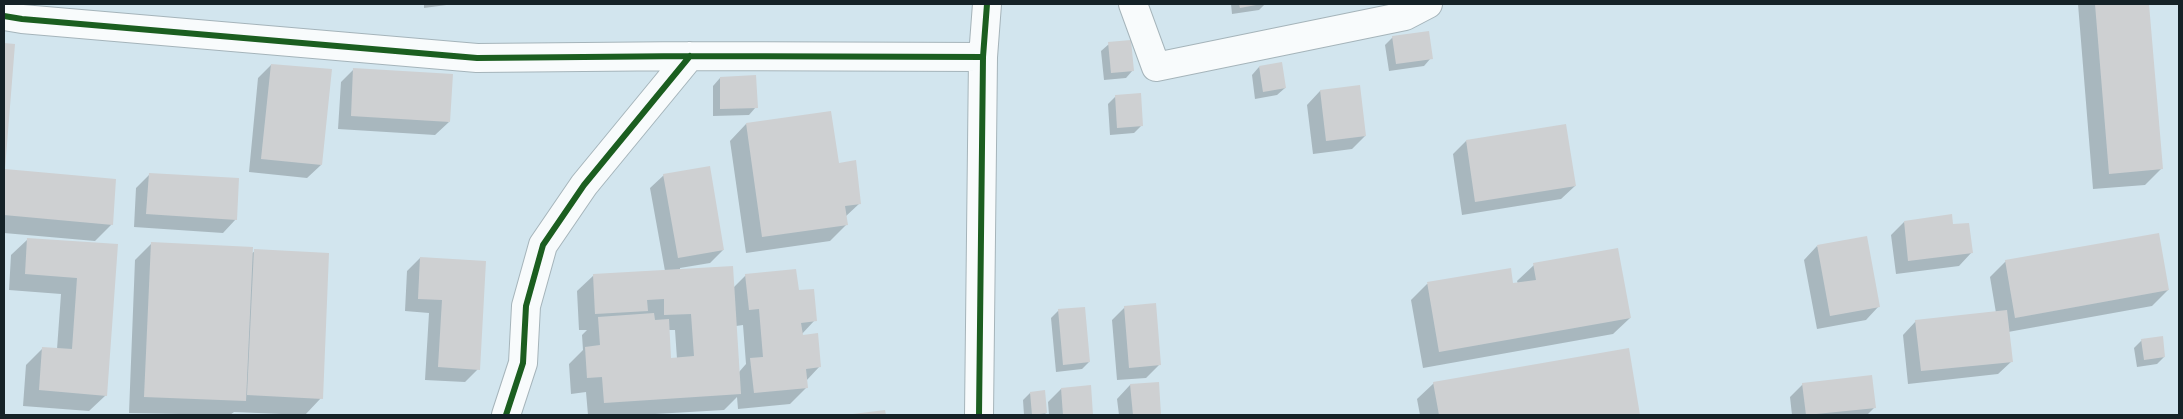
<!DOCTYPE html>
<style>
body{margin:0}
#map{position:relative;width:2183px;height:419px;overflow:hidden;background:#d2e5ee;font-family:"Golos Text",sans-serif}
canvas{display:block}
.frame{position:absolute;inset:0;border:5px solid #152227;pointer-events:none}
</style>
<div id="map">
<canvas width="2183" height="419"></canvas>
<div class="frame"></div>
</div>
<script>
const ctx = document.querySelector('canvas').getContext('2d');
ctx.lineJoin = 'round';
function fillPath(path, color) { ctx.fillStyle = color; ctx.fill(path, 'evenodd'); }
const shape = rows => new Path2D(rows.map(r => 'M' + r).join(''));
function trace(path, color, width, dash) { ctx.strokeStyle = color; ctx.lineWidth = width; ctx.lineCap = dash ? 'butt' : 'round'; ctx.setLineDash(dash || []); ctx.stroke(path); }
const shadow = shape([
 [424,4,454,4,424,8],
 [1231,4,1265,4,1259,10,1232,14],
 [2078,4,2148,4,2162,168,2145,185,2093,189],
 [1393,37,1431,58,1424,66,1389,71,1385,45],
 [4,44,14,45,4,170,112,224,95,241,4,233],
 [1109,44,1133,70,1126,78,1104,80,1101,51],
 [1281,64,1285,88,1277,95,1255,99,1252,75,1259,67],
 [271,65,321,165,307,178,249,172,258,78],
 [354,69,449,122,435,135,338,129,341,82],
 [720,78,756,107,749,115,713,116,713,86],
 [1358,86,1365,136,1352,149,1313,154,1307,105,1320,91],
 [1116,96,1141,126,1134,133,1110,135,1108,104],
 [746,124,837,164,860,203,845,217,846,225,830,241,746,253,730,141],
 [1466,141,1575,186,1561,199,1462,215,1453,154],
 [149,175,236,219,223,233,134,227,136,188],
 [664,175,723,250,710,263,680,268,680,270,733,288,746,275,798,292,815,320,800,336,820,366,806,381,806,388,790,404,738,409,737,397,724,410,638,415,588,415,586,392,571,394,569,364,583,350,582,335,587,330,579,330,577,291,594,275,665,271,650,188],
 [743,325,746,364,739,372,736,326],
 [668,330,675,330,677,359,670,359],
 [1904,222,1972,252,1959,266,1896,274,1891,235],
 [28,239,117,245,106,395,89,411,23,406,26,365,43,348,57,349,61,294,9,290,11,255],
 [151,244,251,254,255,251,321,398,305,415,234,412,230,415,129,413,135,260],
 [1817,246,1879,306,1866,320,1817,329,1804,260],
 [420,258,478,369,465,382,425,380,429,313,405,311,407,271],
 [2006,261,2168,290,2152,306,2008,332,2012,361,1998,374,1908,384,1903,335,1916,321,1996,313,1990,277],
 [1534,265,1630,318,1613,334,1423,368,1411,300,1427,284,1510,269,1512,285,1518,284,1517,281],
 [1125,307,1159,365,1146,378,1117,380,1112,320],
 [1059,310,1089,362,1082,369,1056,372,1051,318],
 [2142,340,2164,357,2157,364,2137,367,2134,348],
 [1628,350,1639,415,1420,415,1417,399,1434,383],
 [1157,383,1160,415,1119,415,1117,399,1130,385],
 [1803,384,1875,407,1867,415,1792,415,1790,397],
 [1090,387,1092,415,1049,415,1048,402,1061,389],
 [1030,393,1046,413,1044,415,1024,415,1023,400]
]);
const building = shape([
 [1239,4,1256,4,1256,5,1240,8],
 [2095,4,2149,4,2163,169,2109,174],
 [1429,31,1433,59,1396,64,1392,36],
 [1131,40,1134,71,1111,73,1108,42],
 [4,43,15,44,5,169,116,179,113,225,4,215],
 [1282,62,1286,88,1263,92,1259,66],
 [271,64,332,69,322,165,261,159],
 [353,68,453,74,450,122,351,116],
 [756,75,758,108,720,109,720,77],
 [1360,85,1366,136,1326,141,1320,90],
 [1141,93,1143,126,1117,128,1115,95],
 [831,111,839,163,856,160,861,204,845,206,848,225,762,237,746,123],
 [1566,124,1576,186,1475,202,1466,140],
 [710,166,724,250,678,258,663,174],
 [149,173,239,178,237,220,146,214],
 [1952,214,1953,224,1969,223,1973,253,1908,261,1904,221],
 [2159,233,2169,290,2015,318,2005,260],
 [1867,236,1880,307,1830,316,1817,245],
 [27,238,118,244,107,396,39,390,42,347,72,349,77,278,25,274],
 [151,242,253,247,246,401,144,397],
 [1618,248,1631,318,1439,352,1427,282,1511,268,1513,283,1536,280,1533,263],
 [254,249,329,253,323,399,247,395],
 [420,257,486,261,480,370,438,367,442,300,418,299],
 [733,266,741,394,604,403,602,377,587,378,585,347,600,345,598,317,654,313,655,320,669,319,671,358,694,356,691,314,664,315,664,299,647,300,648,311,595,314,593,274],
 [796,269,799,290,814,289,817,321,801,323,803,335,818,333,821,367,806,369,808,388,754,393,750,358,763,357,759,309,749,310,745,274],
 [1156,303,1161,365,1129,368,1124,306],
 [1085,307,1090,362,1063,365,1058,309],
 [2007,310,2013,362,1921,371,1915,320],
 [2163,336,2165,357,2144,360,2141,339],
 [1629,348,1640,415,1439,415,1433,382],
 [1872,375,1876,408,1806,415,1802,383],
 [1159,382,1161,415,1133,415,1130,384],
 [1091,385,1093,415,1063,415,1061,388],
 [1045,390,1047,413,1032,415,1030,392],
 [885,410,886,415,853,415,853,414]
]);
const minor = shape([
 [1133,4,1156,67,1405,16,1428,4],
 [4,16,22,19,477,58,690,56,983,57],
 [506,415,523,363,526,306,543,245,584,185,690,56],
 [979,415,983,57,987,4]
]);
const cycleway = shape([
 [4,16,22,19,477,58,690,56,983,57],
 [506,415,523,363,526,306,543,245,584,185,690,56],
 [979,415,983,57,987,4]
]);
fillPath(shadow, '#0003');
fillPath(building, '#ced0d2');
trace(minor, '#a5b4ba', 30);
trace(minor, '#f8fbfc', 28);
trace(cycleway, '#1b5e20', 6);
</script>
